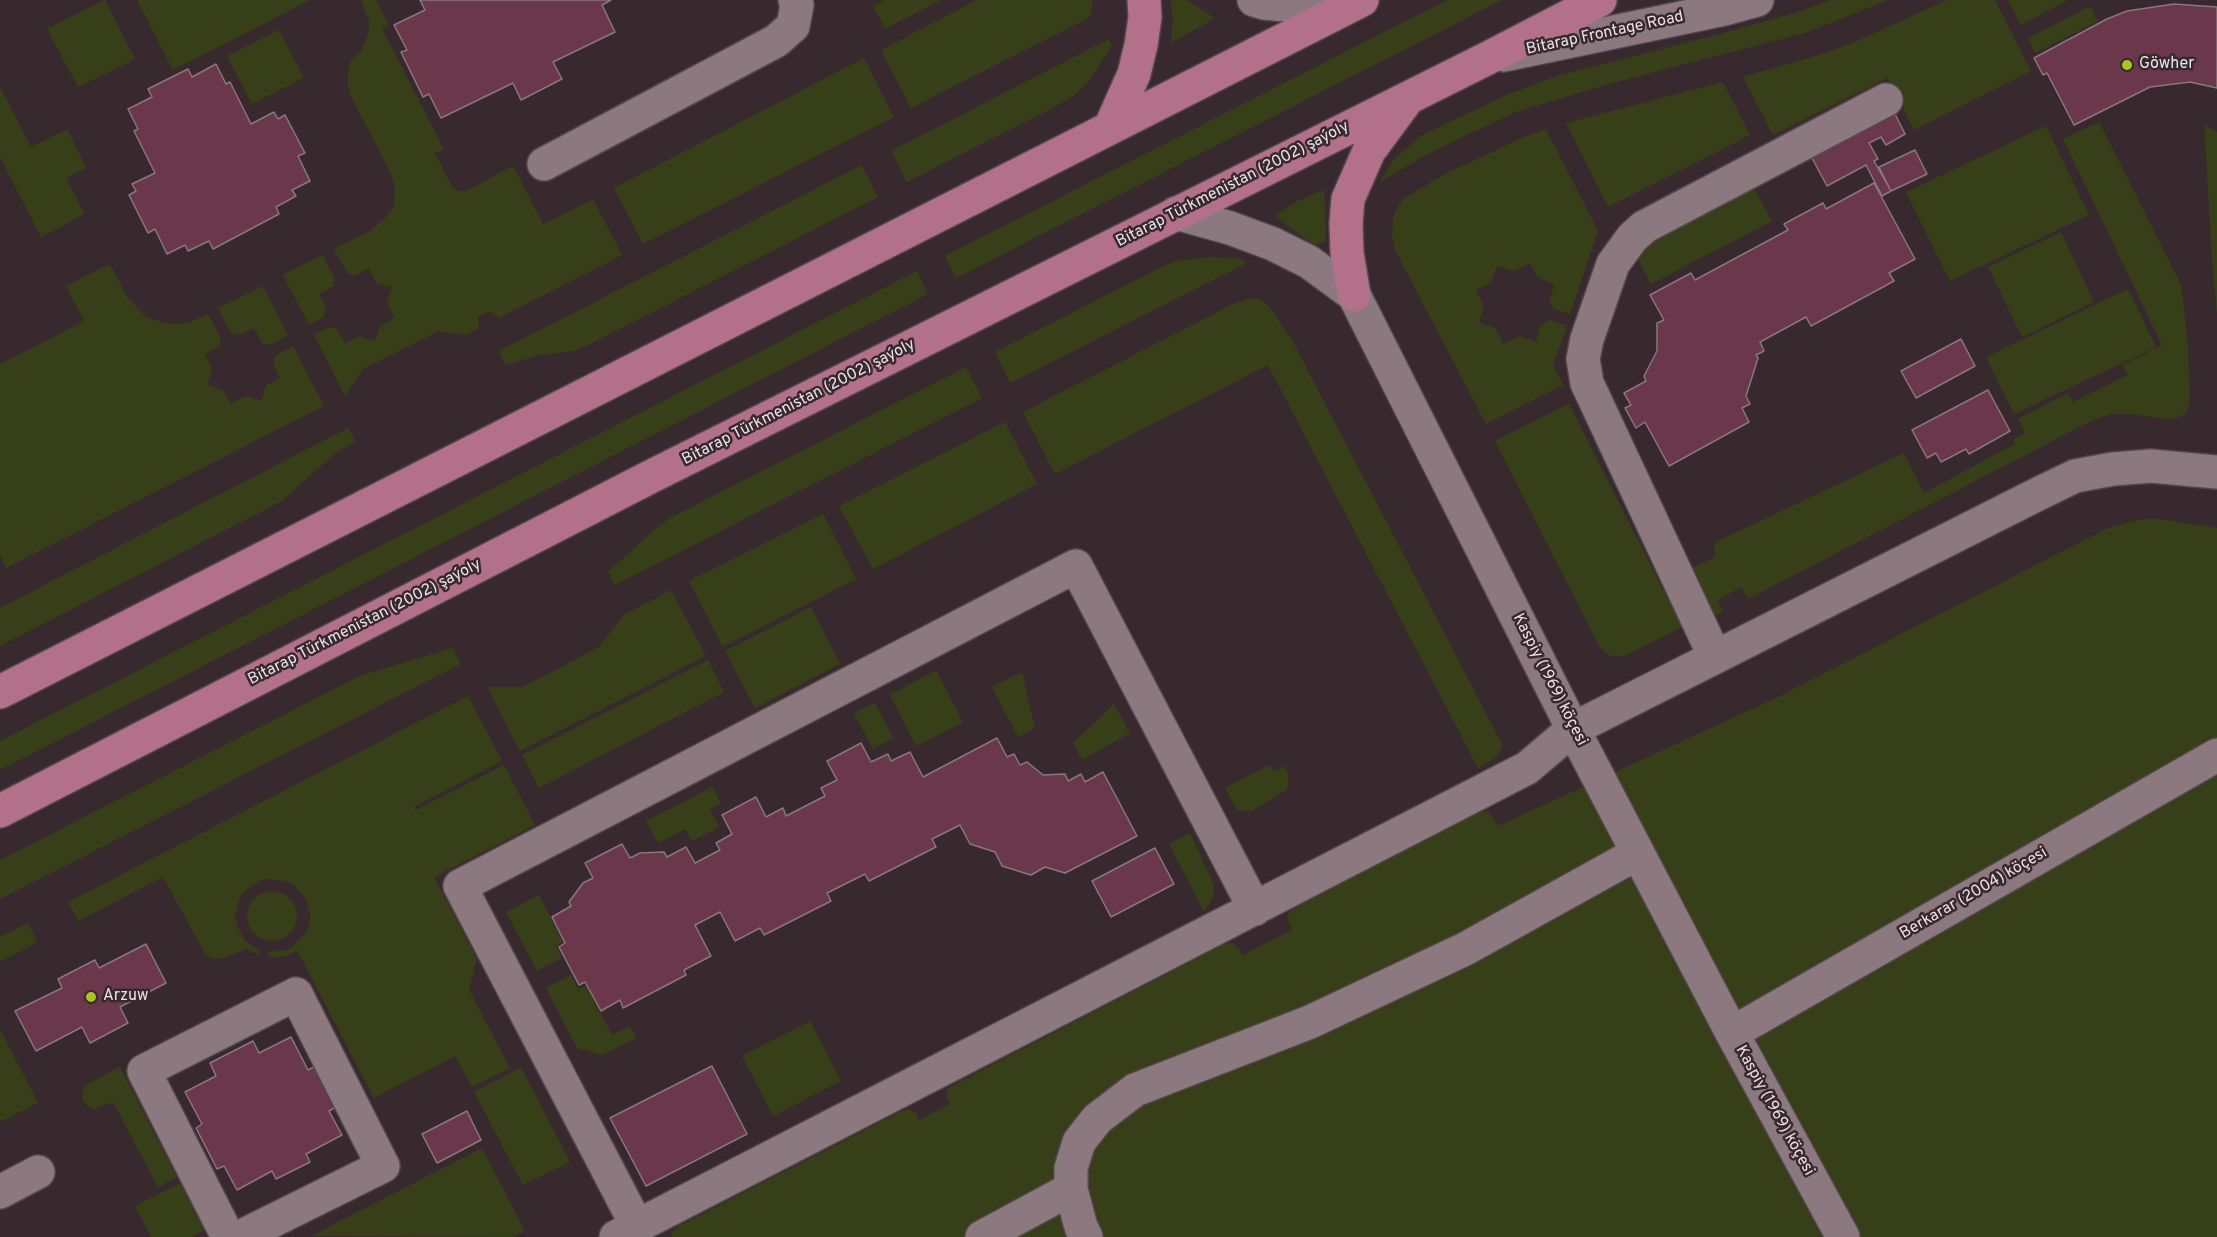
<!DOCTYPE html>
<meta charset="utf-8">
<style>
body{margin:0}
canvas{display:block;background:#38292e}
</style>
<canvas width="2217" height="1237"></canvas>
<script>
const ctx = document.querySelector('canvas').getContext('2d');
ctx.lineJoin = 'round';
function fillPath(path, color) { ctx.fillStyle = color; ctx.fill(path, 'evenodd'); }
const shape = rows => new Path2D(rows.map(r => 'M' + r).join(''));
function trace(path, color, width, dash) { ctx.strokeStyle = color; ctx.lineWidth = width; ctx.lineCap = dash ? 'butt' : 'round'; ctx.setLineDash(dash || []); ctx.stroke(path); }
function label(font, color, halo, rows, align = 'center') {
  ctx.font = font + ' Overpass,sans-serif'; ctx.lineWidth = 5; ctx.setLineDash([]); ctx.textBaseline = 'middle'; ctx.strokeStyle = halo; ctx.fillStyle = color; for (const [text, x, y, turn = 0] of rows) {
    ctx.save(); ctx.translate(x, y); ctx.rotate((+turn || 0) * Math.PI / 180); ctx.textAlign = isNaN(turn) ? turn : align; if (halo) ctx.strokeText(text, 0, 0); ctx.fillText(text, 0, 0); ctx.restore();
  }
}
const green = shape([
 [105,0,135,59,78,87,47,29],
 [137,0,310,0,173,70],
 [361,0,376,0,389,25,382,29,444,149,435,153,452,187,459,191,466,191,513,166,543,224,593,199,622,255,499,318,491,312,484,313,478,318,479,328,467,335,439,331,363,369,345,396,314,335,329,327,337,329,345,344,359,336,375,341,380,326,395,318,387,303,392,287,376,283,369,268,354,276,347,273,334,249,370,231,385,218,394,205,395,187,390,171,351,97,348,83,348,70,351,61,362,50,369,32,369,21],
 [884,0,941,0,885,29,873,6],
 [977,0,1093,0,1090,17,911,108,881,50],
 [1171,0,1186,0,1215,18,1171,43,1173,19],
 [1447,0,1502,0,956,278,945,256],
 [1831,0,1888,0,1808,32,1605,85,1516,112,1431,152,1380,182,1393,160,1422,135,1509,94,1560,75,1716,35,1801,11],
 [1947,0,1995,0,2031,71,1914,130,1887,78,1773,135,1743,77,1816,56,1855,42],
 [2008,0,2068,0,2021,25],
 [2090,6,2098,21,2035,53,2028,38],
 [279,30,304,78,252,104,227,56],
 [1109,39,1112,45,1092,77,1077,93,1062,103,907,182,891,151],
 [864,58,894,117,643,244,614,188],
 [1723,82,1750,135,1608,207,1566,123],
 [0,87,31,147,67,129,86,168,66,178,85,214,41,237,0,157],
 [2099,122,2181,285,2187,335,2190,399,2186,413,2180,417,2167,419,2130,414,2110,414,2091,421,1748,599,1741,587,1718,600,1723,611,1715,616,1690,569,1715,557,1714,546,1720,540,1904,453,1924,493,2015,444,2013,439,2025,433,2018,419,2068,393,2073,402,2128,375,2123,365,2162,345,2063,139],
 [2204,125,2217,132,2217,315,2213,273],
 [2046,126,2089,215,1950,281,1906,192],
 [1546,129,1598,231,1570,314,1554,309,1549,301,1555,284,1538,278,1530,263,1514,271,1497,266,1491,283,1476,290,1484,306,1479,323,1495,328,1503,344,1519,336,1536,341,1541,325,1550,320,1567,326,1553,365,1563,385,1486,424,1395,250,1392,238,1393,220,1395,212,1403,199,1443,175,1524,137],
 [862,165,878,197,586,346,572,351,540,355,505,365,499,351],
 [1754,188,1772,221,1651,284,1634,252],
 [1324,190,1326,241,1315,246,1275,216,1297,201],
 [2061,232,2094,302,2022,337,1988,267],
 [323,255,335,279,333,286,319,294,326,309,324,317,309,325,283,275],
 [1208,257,1242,259,1245,264,1010,383,995,352,1164,266,1176,261],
 [110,264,127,297,146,317,161,322,175,324,188,323,208,314,221,338,219,346,205,354,212,369,207,385,223,390,231,404,245,396,261,401,266,385,280,378,273,363,275,356,293,346,324,406,6,568,0,555,0,364,84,321,66,286],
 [917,271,928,294,0,770,0,741],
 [263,286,288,335,270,345,262,343,254,328,240,335,231,333,218,308],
 [2128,289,2156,347,2014,414,1986,357],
 [1252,298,1258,299,1269,306,1292,340,1503,746,1496,757,1478,768,1268,365,1055,474,1023,412,1233,304],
 [966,367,982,398,615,585,608,572,654,530,670,518],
 [1569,404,1682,627,1626,655,1618,657,1611,656,1604,652,1598,644,1495,441],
 [1005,422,1037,484,873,569,839,506],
 [348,428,355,441,332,456,282,501,0,646,0,608],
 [823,514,856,579,723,647,689,581],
 [2142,519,2159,519,2217,528,2217,1237,672,1237,671,1232,677,1227,904,1110,911,1110,917,1114,919,1120,950,1104,946,1095,948,1089,952,1086,1222,945,1229,943,1234,944,1243,955,1292,930,1287,917,1291,910,1476,813,1485,811,1489,813,1498,826,1776,698,2108,528],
 [671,590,706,656,520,751,487,687,523,687,599,647,624,615],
 [811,607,840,664,755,708,725,651],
 [452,648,461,664,0,899,0,860,360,676],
 [708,660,724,692,539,788,522,755],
 [936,670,963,722,916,746,890,695],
 [1022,672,1035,728,1018,737,992,687],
 [468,696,502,761,414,807,416,810,504,765,535,825,434,877,477,959,469,990,510,1068,472,1087,455,1056,374,1098,297,950,289,955,268,958,269,952,287,950,294,945,306,932,309,923,310,915,305,898,293,884,285,881,267,879,258,881,244,892,239,900,235,916,237,926,245,941,260,951,258,955,247,949,224,958,216,959,206,955,163,877,78,921,68,902],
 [875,703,893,738,873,749,854,713],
 [1114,704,1130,733,1082,760,1073,743],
 [1270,765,1274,771,1285,766,1289,776,1287,790,1252,811,1237,810,1225,788],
 [712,787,721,803,710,809,719,827,692,841,685,829,658,843,646,821],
 [1190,833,1213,883,1214,895,1204,912,1169,844],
 '247 916a25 25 0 1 1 50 0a25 25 0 1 1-50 0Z',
 [539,895,563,942,556,946,562,958,537,971,506,912],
 [28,923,37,942,0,962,0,937],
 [571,975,578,989,586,986,612,1035,630,1026,636,1038,602,1055,577,1048,546,988],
 [810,1021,841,1081,773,1116,742,1056],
 [0,1029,38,1103,0,1122],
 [120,1067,177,1177,158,1187,113,1102,94,1109,86,1105,82,1098,84,1089,89,1083],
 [521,1067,570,1162,523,1185,474,1092],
 [482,1148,525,1231,514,1237,311,1236],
 [180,1183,205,1230,192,1237,151,1237,135,1206]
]);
const building = shape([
 [420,0,611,0,602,5,615,32,553,62,562,79,521,100,513,83,441,118,429,94,423,97,401,52,407,50,394,25,425,10,420,0],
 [2174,4,2217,7,2217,88,2190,82,2150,87,2074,125,2047,73,2043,75,2034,58,2107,19,2127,11,2174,4],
 [216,64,226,84,230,82,251,124,274,112,278,119,285,115,305,153,298,156,310,181,292,190,296,196,276,207,279,214,213,249,209,241,188,251,185,245,167,254,155,229,148,233,129,195,136,191,132,184,155,173,134,131,138,129,128,109,152,97,148,89,188,69,192,77,216,64],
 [1895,114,1905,134,1886,145,1881,137,1869,143,1878,159,1874,161,1891,191,1882,196,1866,165,1827,186,1812,158,1895,114],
 [1915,150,1927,174,1891,191,1879,167,1915,150],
 [1874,183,1915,259,1889,273,1894,281,1811,326,1806,317,1760,342,1764,351,1756,355,1758,358,1746,396,1750,404,1742,408,1749,422,1669,466,1645,422,1636,428,1625,408,1631,405,1624,393,1646,381,1644,376,1657,351,1657,323,1664,320,1650,295,1691,273,1695,280,1788,230,1784,224,1823,203,1826,209,1874,183],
 [1961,339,1975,366,1916,398,1901,371,1961,339],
 [1988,390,2010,431,1969,454,1966,449,1941,462,1936,453,1927,458,1912,430,1988,390],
 [997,738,1007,757,1014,754,1020,765,1027,762,1043,775,1065,774,1068,781,1081,774,1085,782,1103,772,1137,836,1065,873,1045,867,1031,875,1002,866,995,852,970,844,960,825,932,839,936,847,869,881,865,874,827,893,831,901,764,935,760,928,735,941,720,912,695,925,711,956,684,970,686,975,623,1008,620,1000,601,1011,585,982,579,985,559,947,565,943,552,917,571,906,569,902,583,883,593,878,585,863,622,844,630,858,640,853,664,852,667,857,686,847,695,863,720,850,716,843,732,834,722,815,756,797,766,817,783,808,786,816,825,796,821,788,837,780,827,761,861,743,871,762,888,754,891,761,910,752,923,777,997,738],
 [1155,848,1174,884,1111,917,1092,881,1155,848],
 [146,944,166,983,120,1007,128,1023,90,1043,82,1027,36,1051,15,1011,62,988,58,979,95,960,99,968,146,944],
 [291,1037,308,1070,314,1067,336,1107,329,1111,342,1135,306,1154,310,1162,276,1179,272,1171,237,1190,224,1166,217,1169,196,1128,202,1124,185,1092,216,1076,210,1063,253,1041,259,1053,291,1037],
 [712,1066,747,1134,646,1186,610,1118,712,1066],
 [467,1111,481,1140,437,1163,422,1134,467,1111]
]);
const minor = shape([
 [1254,0,1264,3,1342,10],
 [1504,55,1724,9,1757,0],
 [544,164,776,41,793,26,797,5,795,0],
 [1176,213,1230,228,1273,244,1309,262,1354,295,1573,729,1732,1033,1843,1237],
 [1715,657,1587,383,1583,359,1587,339,1613,264,1632,238,1644,227,1886,100],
 [1732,1033,2217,755],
 [0,1192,38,1172],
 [637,1226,460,886,1076,566,1255,909],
 [228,1237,144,1071,296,994,383,1166,240,1237],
 [616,1237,1527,768,1573,729,2036,495,2075,476,2113,469,2151,466,2217,472],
 [982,1237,1071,1189],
 [1086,1237,1081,1227,1071,1189,1071,1168,1079,1142,1097,1119,1135,1090,1310,1022,1465,949,1638,853]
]);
const major = shape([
 [1110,128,1134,74,1141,45,1145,17,1144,0],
 [1354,295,1347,253,1346,223,1348,199,1369,151,1406,101],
 [0,692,1362,0],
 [0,811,652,476,1488,58,1600,0]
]);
const markers = [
 [2127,65,6,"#a8c71d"],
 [91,997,6,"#a8c71d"]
];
const streetNames = [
 ["Bitarap Frontage Road",1605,34,-12],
 ["Bitarap Türkmenistan (2002) şaýoly",1233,185,-27],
 ["Bitarap Türkmenistan (2002) şaýoly",799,403,-27],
 ["Bitarap Türkmenistan (2002) şaýoly",365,623,-27],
 ["Kaspiy (1969) köçesi",1549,680,63],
 ["Berkarar (2004) köçesi",1974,894,-30],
 ["Kaspiy (1969) köçesi",1774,1111,61]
];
const poiNames = [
 ["Göwher",2139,65],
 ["Arzuw",103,997]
];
fillPath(green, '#363f18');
fillPath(building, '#6b374b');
trace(building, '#89777d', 1.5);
trace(minor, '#54474c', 36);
trace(major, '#54474c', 36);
trace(minor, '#8b797f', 33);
trace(major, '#b37189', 33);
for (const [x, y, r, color] of markers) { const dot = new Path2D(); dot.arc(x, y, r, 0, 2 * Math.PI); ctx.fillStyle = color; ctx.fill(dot); trace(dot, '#38292e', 2); }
label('16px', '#ece2e5', '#38292e', streetNames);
label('16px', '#ece2e5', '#38292e', poiNames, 'left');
</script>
